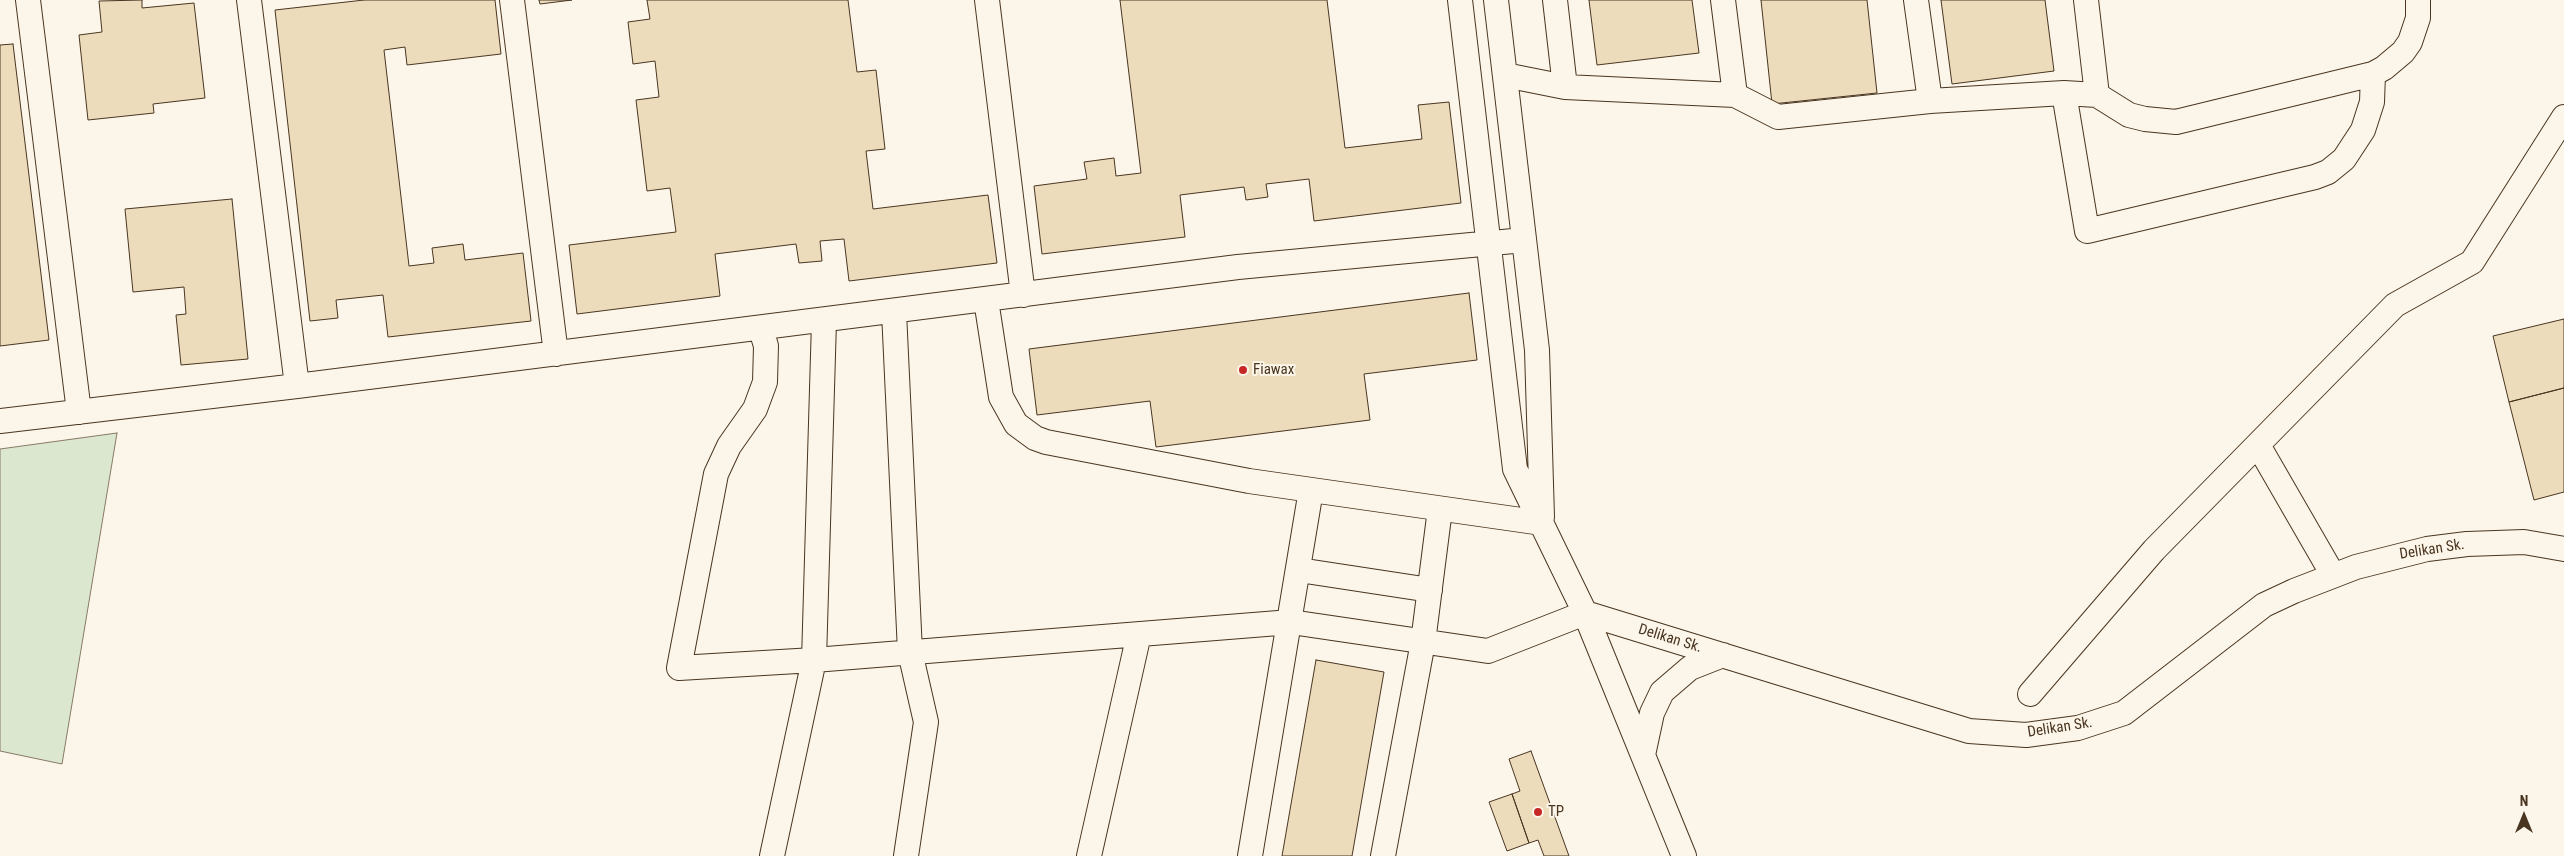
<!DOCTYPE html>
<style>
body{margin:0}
#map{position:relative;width:2564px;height:856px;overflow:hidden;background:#fbf6e9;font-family:"Roboto Condensed",sans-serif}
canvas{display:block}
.north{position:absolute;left:2499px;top:791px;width:50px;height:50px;-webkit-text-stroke:4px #fbf6e9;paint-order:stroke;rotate:0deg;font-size:14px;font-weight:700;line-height:20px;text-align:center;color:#4a3520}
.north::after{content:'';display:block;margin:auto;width:18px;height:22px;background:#4a3520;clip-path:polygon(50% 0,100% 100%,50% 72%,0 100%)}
</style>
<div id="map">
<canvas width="2564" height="856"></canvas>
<div class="north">N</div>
</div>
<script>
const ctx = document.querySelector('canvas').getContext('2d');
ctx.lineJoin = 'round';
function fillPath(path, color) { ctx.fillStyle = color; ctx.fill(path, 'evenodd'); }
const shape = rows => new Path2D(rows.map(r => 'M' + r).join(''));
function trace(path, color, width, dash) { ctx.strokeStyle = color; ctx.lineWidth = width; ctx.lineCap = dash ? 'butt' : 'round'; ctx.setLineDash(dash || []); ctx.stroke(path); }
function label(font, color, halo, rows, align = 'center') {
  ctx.font = font + ' "Roboto Condensed",sans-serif'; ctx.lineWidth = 4; ctx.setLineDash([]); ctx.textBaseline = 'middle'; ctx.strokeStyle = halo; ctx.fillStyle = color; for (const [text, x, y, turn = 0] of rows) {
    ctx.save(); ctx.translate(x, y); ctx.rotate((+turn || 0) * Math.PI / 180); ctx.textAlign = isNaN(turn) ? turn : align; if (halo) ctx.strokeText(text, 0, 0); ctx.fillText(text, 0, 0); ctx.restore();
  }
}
const green = shape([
 [117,433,62,764,0,751,0,449,117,433]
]);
const building = shape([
 [142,0,142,8,194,3,205,98,153,104,154,113,88,120,79,35,102,32,99,1,142,0],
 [364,0,495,0,501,54,407,65,405,47,384,50,409,266,434,263,432,248,463,244,465,260,523,253,531,321,388,337,383,295,336,300,338,318,310,321,275,10,364,0],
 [539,0,572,0,540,4,539,0],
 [647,0,848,0,857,72,876,70,885,149,866,151,873,209,988,195,997,263,849,281,844,239,820,241,822,261,799,263,796,244,715,254,720,296,577,314,569,245,676,232,670,188,647,191,636,100,659,97,655,61,633,64,628,22,650,19,647,0],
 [1120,0,1327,0,1345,148,1422,139,1418,105,1449,102,1461,203,1314,221,1309,179,1266,184,1268,197,1246,200,1244,187,1180,195,1185,237,1042,254,1034,186,1087,179,1084,162,1114,158,1116,176,1141,173,1120,0],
 [1589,0,1692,0,1699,53,1597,65,1589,0],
 [1761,0,1867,0,1877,93,1772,104,1761,0],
 [1941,0,2045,0,2054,71,1952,84,1941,0],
 [13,44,49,340,0,346,0,45,13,44],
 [232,199,248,359,181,365,176,315,186,314,184,287,133,292,125,209,232,199],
 [1469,293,1477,360,1364,374,1370,420,1156,447,1150,401,1037,415,1029,349,1469,293],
 [2564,319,2564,388,2509,402,2493,336,2564,319],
 [2564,388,2564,492,2534,500,2509,402,2564,388],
 [1316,660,1384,672,1352,856,1282,856,1316,660],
 [1531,751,1569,856,1544,856,1538,840,1529,843,1512,794,1520,791,1509,759,1531,751],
 [1512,794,1529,843,1507,851,1489,802,1512,794]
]);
const minor = shape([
 [28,0,79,412],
 [249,0,297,386],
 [512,0,556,354],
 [987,0,1023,295],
 [1460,0,1515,469,1585,613,1684,856],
 [1496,0,1537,350,1542,517],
 [1723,0,1735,95],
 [1916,0,1930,101],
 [2086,0,2097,95],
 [1505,75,1565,87,1555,0],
 [1565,87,1735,95,1778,117,1930,101,2064,93,2097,95,2129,115,2145,119,2176,122,2373,74,2384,68,2403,52,2410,42,2418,18,2418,0],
 [2064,93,2087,231,2315,177,2328,172,2344,159,2363,130,2372,102,2373,74],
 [986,300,1001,397,1016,424,1035,438,1046,442,1249,481,1542,523],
 [894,312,910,652,926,722,906,856],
 [761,329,766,346,765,382,755,409,729,446,716,474,679,668,814,660,1291,622,1488,651,1585,613],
 [0,421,297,386,1238,267,1524,240],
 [2258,445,2333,575],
 [1299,570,1430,590],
 [1585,613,1969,731,2026,735,2078,728,2124,713,2264,605,2294,591,2356,567,2427,549,2467,544,2524,542,2564,549],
 [2030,694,2154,550,2395,305,2472,262,2564,117],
 [1643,755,1652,713,1662,692,1690,668,1723,655],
 [772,856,814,660,824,321],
 [1089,856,1139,634],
 [1250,856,1311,490],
 [1383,856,1423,642,1440,509]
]);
const markers = [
 [1243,370,5,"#c62828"],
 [1538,812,5,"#c62828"]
];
const poiNames = [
 ["Fiawax",1253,370],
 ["TP",1548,812]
];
const streetNames = [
 ["Delikan Sk.",2432,550,-9],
 ["Delikan Sk.",1670,639,17],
 ["Delikan Sk.",2060,728,-9]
];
fillPath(green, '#dce7d0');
trace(green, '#887966', 1);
fillPath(building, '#ecdcbc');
trace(building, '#4a3520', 1);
trace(minor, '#4a3520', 26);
trace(minor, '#fbf6e9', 24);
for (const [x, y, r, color] of markers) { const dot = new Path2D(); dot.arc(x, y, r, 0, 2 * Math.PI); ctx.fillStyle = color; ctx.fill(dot); trace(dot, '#fbf6e9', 2); }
label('15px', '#4a3520', '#fbf6e9', poiNames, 'left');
label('15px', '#4a3520', '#fbf6e9', streetNames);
</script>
